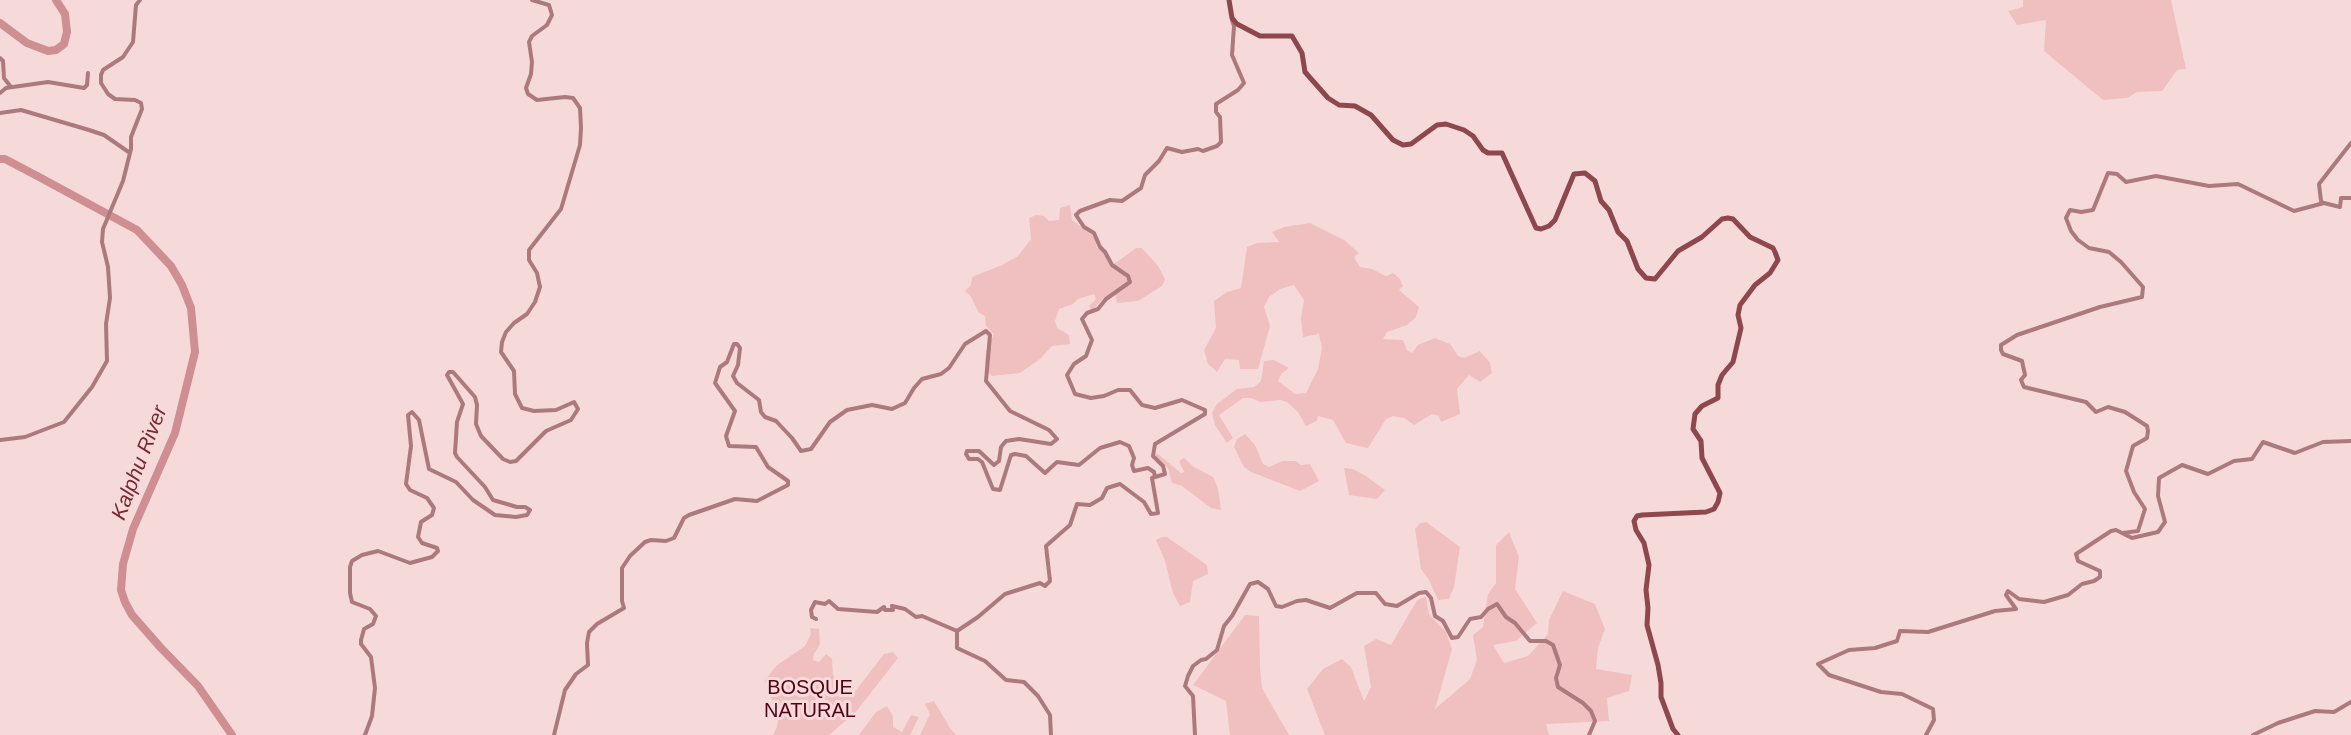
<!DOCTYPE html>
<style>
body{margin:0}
canvas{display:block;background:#f6dada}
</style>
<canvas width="2351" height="735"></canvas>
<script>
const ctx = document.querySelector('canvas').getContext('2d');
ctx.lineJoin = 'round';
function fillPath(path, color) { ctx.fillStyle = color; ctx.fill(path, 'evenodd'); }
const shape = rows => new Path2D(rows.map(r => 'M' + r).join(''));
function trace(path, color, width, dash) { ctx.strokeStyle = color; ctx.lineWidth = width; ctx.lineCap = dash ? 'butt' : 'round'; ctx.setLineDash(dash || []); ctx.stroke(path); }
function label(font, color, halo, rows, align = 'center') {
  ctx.font = font + ' Arial,sans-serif'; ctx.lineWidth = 6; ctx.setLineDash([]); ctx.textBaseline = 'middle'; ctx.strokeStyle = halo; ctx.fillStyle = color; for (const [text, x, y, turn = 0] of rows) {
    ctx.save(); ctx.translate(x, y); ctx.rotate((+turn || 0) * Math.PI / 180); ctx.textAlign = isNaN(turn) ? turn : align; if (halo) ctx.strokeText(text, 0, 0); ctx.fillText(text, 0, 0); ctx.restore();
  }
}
const green = shape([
 [2023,0,2171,0,2186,69,2177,70,2162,91,2137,92,2127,98,2103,100,2044,51,2046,20,2017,25,2008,11,2023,7],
 [1070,205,1072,220,1095,237,1097,248,1105,253,1108,261,1128,278,1127,283,1104,298,1092,310,1089,306,1096,299,1094,294,1078,299,1073,304,1059,309,1055,321,1057,328,1069,335,1070,344,1052,346,1040,359,1020,373,992,376,987,371,985,361,986,351,994,334,986,326,985,316,979,313,971,297,965,291,971,285,972,277,1002,265,1018,256,1031,239,1029,218,1036,215,1044,216,1049,221,1059,220,1060,208],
 [1310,223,1344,240,1359,253,1354,257,1360,267,1372,269,1386,276,1393,273,1400,279,1403,286,1399,290,1419,307,1416,317,1407,325,1387,332,1383,339,1403,340,1407,350,1412,353,1418,345,1435,338,1450,344,1458,356,1464,358,1480,351,1490,363,1492,373,1480,382,1469,375,1457,389,1460,414,1441,422,1439,416,1432,414,1414,425,1404,418,1393,416,1386,419,1368,448,1346,443,1333,420,1318,416,1317,421,1306,426,1298,412,1287,402,1280,400,1260,402,1251,398,1243,398,1219,415,1233,438,1227,443,1215,425,1212,413,1217,404,1237,389,1254,387,1261,381,1264,361,1274,360,1289,368,1281,374,1278,381,1295,394,1306,393,1318,369,1322,348,1319,334,1303,337,1301,318,1304,300,1294,285,1280,289,1269,297,1264,307,1270,326,1258,369,1240,369,1239,360,1225,359,1217,372,1208,364,1204,350,1216,328,1214,301,1227,292,1241,288,1247,247,1257,243,1279,242,1272,232,1284,227],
 [1136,248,1142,248,1158,266,1165,279,1162,286,1138,301,1117,303,1115,294,1132,281,1129,275,1114,264],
 [1245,434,1255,445,1263,464,1269,467,1282,461,1296,461,1301,465,1310,464,1319,481,1300,491,1251,472,1244,467,1234,447,1237,439],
 [1157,453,1181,473,1184,472,1179,461,1184,458,1194,467,1213,477,1218,488,1221,510,1211,508,1182,486,1172,483,1168,468,1155,457],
 [1344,468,1353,469,1366,476,1385,490,1377,499,1349,495],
 [1426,522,1460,547,1454,587,1449,599,1438,600,1429,580,1421,569,1415,529,1420,523],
 [1509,532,1519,557,1515,589,1537,623,1516,641,1493,645,1504,663,1528,656,1548,634,1549,620,1563,591,1595,604,1605,629,1598,648,1596,669,1632,675,1629,691,1607,698,1609,721,1546,724,1549,735,1325,735,1307,689,1323,669,1342,659,1351,667,1364,701,1371,687,1364,646,1376,639,1391,645,1417,600,1426,597,1429,614,1446,632,1452,649,1435,709,1470,679,1477,660,1473,635,1483,627,1488,594,1496,583,1496,545],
 [1162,537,1167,537,1207,565,1208,574,1193,581,1190,602,1180,606,1173,593,1165,561,1156,540],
 [1245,615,1259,616,1260,667,1262,688,1289,735,1230,735,1226,701,1193,685],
 [810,628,819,629,820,644,814,654,813,660,819,662,826,654,832,659,833,675,847,692,853,694,884,654,893,652,898,658,856,712,829,735,773,735,777,727,779,712,769,695,765,680,776,666,805,646,811,634],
 [934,701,950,728,956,735,920,735,930,714,925,704],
 [887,706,893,716,893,727,902,732,911,715,919,717,910,735,859,735,876,712]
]);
const river = shape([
 [0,23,27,43,48,51,56,50,64,44,67,32,65,14,56,0],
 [0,159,5,159,41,178,137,230,171,266,182,285,191,308,195,352,175,433,133,529,123,564,121,590,125,602,132,615,161,648,198,686,232,735]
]);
const street = shape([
 [0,58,3,61,4,78,11,87],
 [0,93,6,88,48,82,84,88,87,85,88,73],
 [0,113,21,110,89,130,104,135,130,153],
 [2323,203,2321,201,2319,184,2351,143],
 [0,440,25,437,64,422,92,387,107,361,106,324,110,298,108,267,102,242,103,229,123,181,131,149,131,137,142,109,141,103,135,100,115,99,108,94,101,83,101,75,103,70,123,57,133,42,136,5,140,0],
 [2123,533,2138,531,2145,509,2134,492,2126,471,2133,446,2147,438,2148,431,2147,426,2125,412,2108,407,2096,412,2086,402,2024,387,2021,380,2025,375,2022,361,2003,354,2001,350,2001,345,2017,335,2100,307,2142,297,2143,287,2121,262,2109,252,2089,248,2078,240,2071,231,2066,218,2070,210,2081,212,2093,210,2108,173,2117,174,2126,182,2156,176,2209,186,2238,184,2294,211,2324,203,2340,207,2341,198,2351,198],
 [816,619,812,617,811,610,815,602,825,604,829,601,838,609,877,612,884,607,885,610,893,610,892,606,905,609,916,617,922,616,957,631,978,617,1005,594,1040,583,1045,586,1050,581,1046,546,1070,525,1077,504,1090,505,1102,498,1107,488,1120,484,1144,502,1151,514,1158,513,1152,478,1165,474,1163,466,1153,456,1155,444,1205,414,1205,410,1182,400,1155,408,1142,405,1130,390,1118,390,1104,396,1091,398,1075,394,1067,375,1074,364,1086,356,1092,340,1082,319,1087,313,1098,309,1106,299,1130,282,1128,276,1112,265,1105,252,1100,247,1094,233,1084,227,1076,215,1080,211,1110,200,1122,201,1141,188,1145,175,1159,161,1167,148,1182,152,1198,149,1203,151,1217,146,1221,142,1220,117,1216,112,1216,104,1238,90,1244,83,1232,55,1234,26,1232,20],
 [957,631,957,648,985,661,1006,680,1024,682,1038,696,1050,715,1051,735],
 [365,735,372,716,375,688,371,657,361,644,361,640,364,629,373,624,376,616,370,609,352,602,350,593,350,567,352,561,362,555,378,551,410,563,432,557,438,551,437,548,422,543,418,537,421,522,432,515,434,508,427,498,410,490,406,484,411,446,408,415,412,412,419,420,429,469,456,482,473,500,495,515,516,517,527,515,530,510,525,507,517,507,493,500,485,487,457,457,455,453,457,422,463,404,447,375,449,372,453,372,475,397,477,405,476,424,481,436,503,459,510,462,516,461,546,431,571,420,578,409,574,402,556,410,534,411,522,408,515,394,514,371,501,352,502,342,506,332,514,323,527,314,535,302,540,287,537,273,529,260,529,250,561,209,580,145,581,128,580,108,573,98,565,97,537,100,528,94,526,88,531,74,532,62,529,42,532,36,547,25,552,15,549,5,532,0],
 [554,735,565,690,576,674,588,665,587,643,589,632,597,624,624,608,622,601,622,568,630,556,645,542,651,540,666,541,674,538,684,518,689,515,735,499,757,501,788,485,788,481,768,467,756,447,729,446,726,436,735,411,715,383,720,367,727,362,734,344,737,344,740,348,738,365,733,376,737,383,759,400,761,412,765,417,776,421,792,438,801,451,811,449,830,422,847,410,872,405,892,409,905,403,914,388,922,379,941,374,949,368,965,344,986,331,990,335,986,381,1010,411,1049,430,1057,439,1051,444,1019,439,1006,441,1001,447,999,461,994,465,979,451,967,451,966,454,969,459,978,459,982,462,993,489,1000,490,1011,455,1015,454,1026,456,1045,473,1057,462,1079,465,1100,448,1120,442,1129,446,1134,458,1132,465,1134,471,1148,468,1154,472,1155,477],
 [1195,735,1193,696,1185,686,1188,676,1193,666,1201,660,1206,659,1217,650,1224,626,1232,616,1250,584,1258,582,1268,589,1276,606,1282,607,1297,601,1306,600,1330,608,1357,593,1376,593,1385,604,1397,606,1419,593,1426,592,1431,598,1435,616,1443,621,1452,638,1458,637,1470,619,1481,617,1488,609,1497,604,1506,617,1515,623,1530,641,1546,641,1553,645,1560,665,1556,678,1558,687,1583,703,1591,711,1595,721,1589,735],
 [1926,735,1934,720,1933,709,1902,694,1881,692,1829,675,1818,664,1849,650,1875,648,1897,641,1900,631,1928,632,1995,611,2016,609,2006,595,2008,591,2019,599,2044,602,2068,595,2082,584,2094,581,2100,577,2100,571,2078,561,2076,554,2111,531,2116,530,2132,538,2158,532,2165,522,2158,496,2159,478,2182,465,2208,474,2234,461,2252,459,2263,442,2295,453,2323,442,2351,441],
 [2253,735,2278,723,2315,711,2334,712,2351,702]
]);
const secondary = shape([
 [1229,0,1232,18,1237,24,1260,36,1292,36,1302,53,1305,72,1328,98,1339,105,1355,106,1371,115,1393,140,1403,145,1411,144,1437,125,1446,124,1464,130,1473,136,1483,150,1488,153,1502,153,1536,228,1541,229,1549,226,1555,220,1574,174,1585,173,1595,181,1601,201,1609,210,1618,232,1627,241,1638,269,1646,278,1655,279,1678,251,1702,237,1722,219,1728,218,1733,219,1750,237,1773,248,1775,252,1778,260,1770,273,1755,285,1740,305,1738,315,1741,328,1733,362,1722,375,1718,385,1718,398,1702,406,1695,414,1693,429,1701,441,1702,458,1720,493,1718,502,1714,509,1706,512,1642,515,1637,516,1634,521,1636,530,1644,543,1649,565,1646,590,1648,608,1647,625,1658,665,1661,683,1661,697,1673,729,1678,735]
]);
const parkNames = [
 ["BOSQUE",810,688],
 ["NATURAL",810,711]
];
const waterNames = [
 ["Kalphu River",140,463,-69]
];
fillPath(green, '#f0c0c1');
trace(river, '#cf8e91', 8);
trace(street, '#ac7a7d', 4);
trace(secondary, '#8e484d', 5);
label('20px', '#520215', '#f6dada', parkNames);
label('italic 21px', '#782933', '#f6dada', waterNames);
</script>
